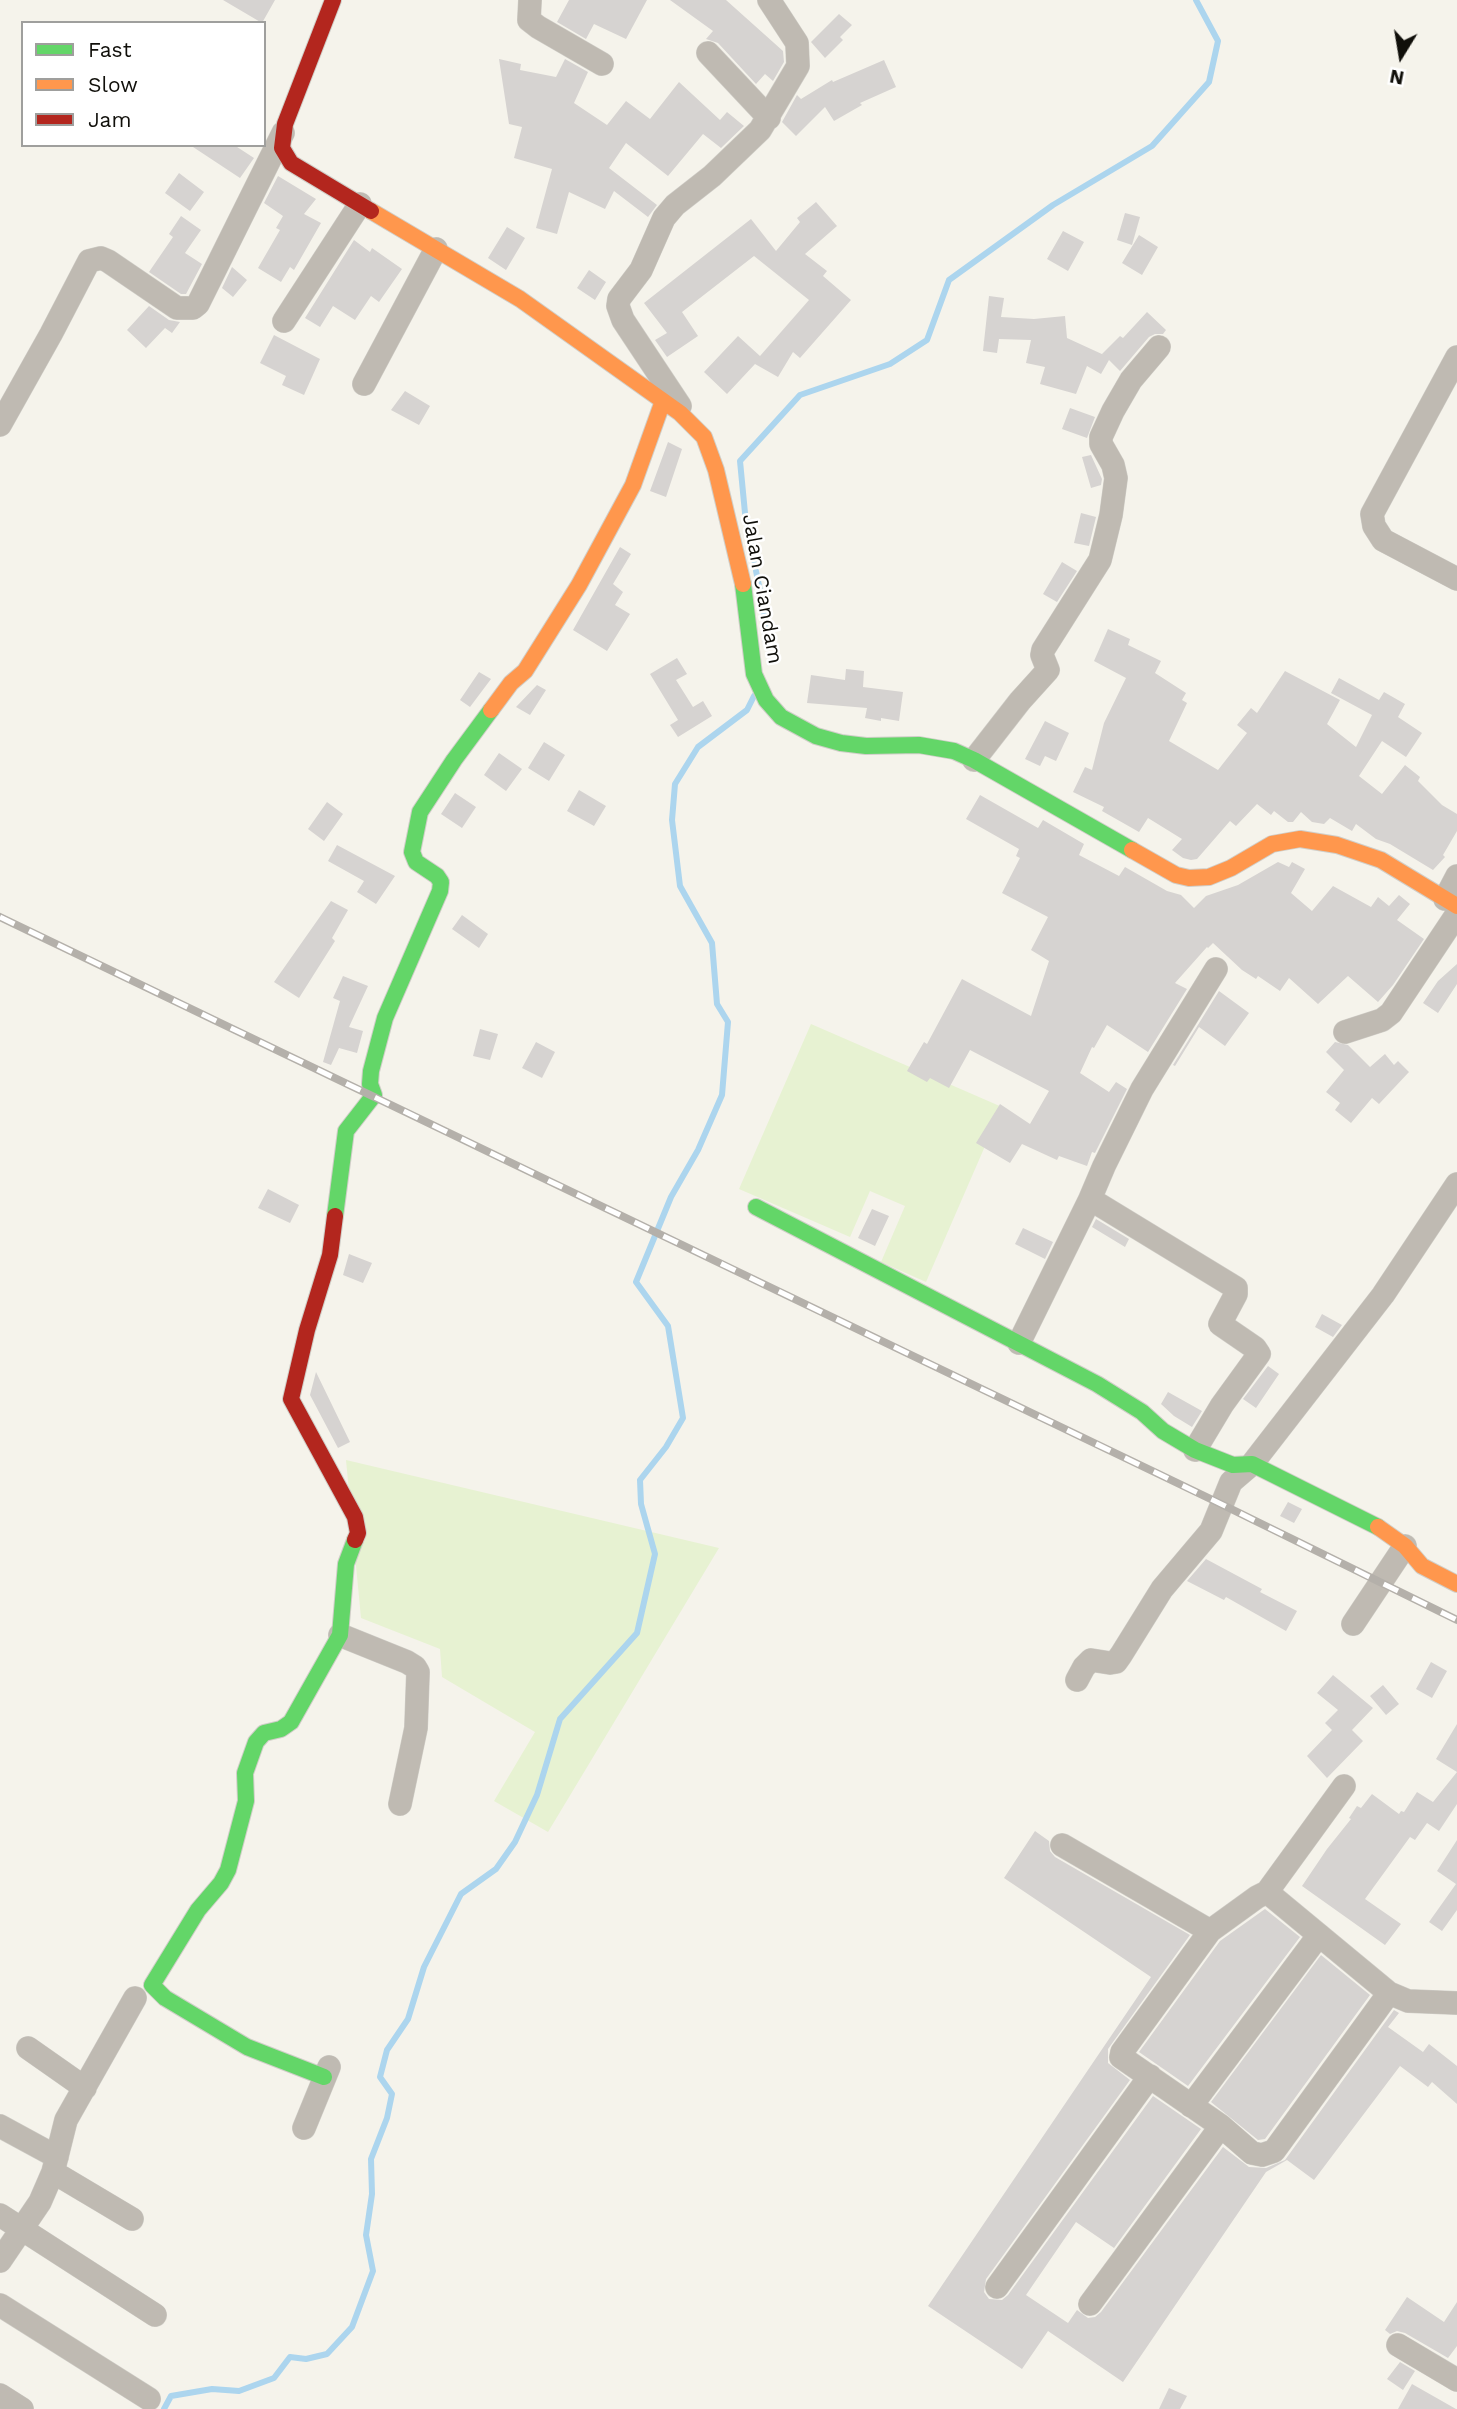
<!DOCTYPE html>
<style>
body{margin:0}
#map{position:relative;width:1457px;height:2409px;overflow:hidden;background:#f5f3eb;font-family:"Work Sans",sans-serif}
canvas{display:block}
.legend{position:absolute;left:21px;top:21px;width:245px;height:126px;box-sizing:border-box;background:#fff;border:2px solid #9f9f9d;margin:0;padding:9px 12px;list-style:none;font-size:21px;color:#100f0a}
.legend li{display:flex;align-items:center;gap:14px;height:35px}
.legend b{width:35px;border:2px solid #9f9f9d}
.north{position:absolute;left:1366px;top:21px;width:70px;height:70px;-webkit-text-stroke:5px #fff;paint-order:stroke;rotate:191deg;font-size:19px;font-weight:700;line-height:28px;text-align:center;color:#100f0a}
.north::after{content:'';display:block;margin:auto;width:24px;height:32px;background:#100f0a;clip-path:polygon(50% 0,100% 100%,50% 72%,0 100%)}
</style>
<div id="map">
<canvas width="1457" height="2409"></canvas>
<ul class="legend">
<li><b style="height:9px;background:#63d668"></b>Fast</li>
<li><b style="height:9px;background:#ff974d"></b>Slow</li>
<li><b style="height:9px;background:#b3261e"></b>Jam</li>
</ul>
<div class="north">N</div>
</div>
<script>
const ctx = document.querySelector('canvas').getContext('2d');
ctx.lineJoin = 'round';
function fillPath(path, color) { ctx.fillStyle = color; ctx.fill(path, 'evenodd'); }
const shape = rows => new Path2D(rows.map(r => 'M' + r).join(''));
function trace(path, color, width, dash) { ctx.strokeStyle = color; ctx.lineWidth = width; ctx.lineCap = dash ? 'butt' : 'round'; ctx.setLineDash(dash || []); ctx.stroke(path); }
function label(font, color, halo, rows, align = 'center') {
  ctx.font = font + ' "Work Sans",sans-serif'; ctx.lineWidth = 5; ctx.setLineDash([]); ctx.textBaseline = 'middle'; ctx.strokeStyle = halo; ctx.fillStyle = color; for (const [text, x, y, turn = 0] of rows) {
    ctx.save(); ctx.translate(x, y); ctx.rotate((+turn || 0) * Math.PI / 180); ctx.textAlign = isNaN(turn) ? turn : align; if (halo) ctx.strokeText(text, 0, 0); ctx.fillText(text, 0, 0); ctx.restore();
  }
}
const green = shape([
 [811,1024,1002,1107,926,1282,881,1262,905,1206,870,1191,850,1237,739,1189],
 [346,1460,719,1548,548,1832,494,1801,535,1732,442,1677,440,1649,361,1618]
]);
const stream = shape([
 [754,561,745,513,740,461,800,395,890,364,927,340,949,280,1053,205,1152,146,1209,82,1218,41,1196,0],
 [756,571,763,605,766,644],
 [164,2409,171,2396,212,2389,239,2391,274,2378,290,2357,306,2359,327,2354,352,2327,373,2271,366,2235,372,2194,371,2159,387,2118,392,2094,380,2077,387,2050,408,2019,424,1967,461,1894,496,1869,515,1842,537,1795,560,1719,637,1633,655,1554,641,1504,640,1480,666,1447,683,1418,668,1326,636,1282,671,1197,698,1150,722,1095,728,1022,717,1004,712,943,680,886,672,820,675,784,698,747,747,710,754,696]
]);
const building = shape([
 [223,0,275,0,262,23],
 [569,0,647,0,626,39,594,24,586,39,557,22],
 [670,0,726,0,783,51,784,62,773,81,765,74,756,84,718,43,706,39,713,31],
 [839,14,852,25,840,37,843,40,825,58,811,42],
 [499,59,521,64,520,70,556,77,565,59,588,72,574,103,607,125,626,101,650,119,679,82,720,120,727,112,744,126,721,148,703,134,668,176,626,143,609,168,657,205,648,217,614,191,605,209,569,192,557,234,536,228,552,169,514,158,522,127,509,124],
 [884,60,896,87,860,103,862,105,834,121,825,107,796,136,782,122,797,95,801,99,832,80,833,82],
 [190,145,234,145,254,158,240,178],
 [179,173,204,192,190,211,165,193],
 [278,176,316,199,304,214,321,223,294,270,290,267,281,282,258,268,280,230,276,228,283,216,264,203],
 [816,202,837,226,805,254,827,271,823,276,851,300,800,358,793,352,778,377,755,364,727,394,704,372,738,336,760,356,809,300,754,256,682,312,698,336,667,357,655,340,667,333,644,303,751,219,776,251,800,222,797,218],
 [1125,213,1140,217,1132,245,1117,240],
 [181,216,201,230,185,253,202,264,186,294,181,294,149,272,173,237,169,234],
 [507,227,525,238,506,270,488,258],
 [1063,231,1084,242,1068,271,1047,259],
 [1139,235,1158,247,1142,275,1122,263],
 [354,240,370,252,372,248,402,269,379,302,371,296,355,320,333,306,320,327,305,318],
 [232,267,247,280,233,297,222,288],
 [589,270,606,282,595,300,577,288],
 [989,296,1004,298,1001,317,1034,319,1065,316,1067,338,1104,355,1102,354,1120,336,1123,338,1147,312,1166,330,1163,334,1155,334,1149,337,1120,371,1109,360,1101,374,1087,366,1076,394,1040,384,1045,367,1026,363,1031,340,999,339,997,353,983,351],
 [149,306,169,320,180,322,172,333,165,328,146,348,127,330],
 [274,335,320,359,304,395,282,385,286,376,260,363],
 [405,391,430,406,419,425,391,410],
 [1070,408,1095,417,1087,438,1062,429],
 [668,442,682,449,666,497,650,491],
 [1091,455,1102,479,1101,485,1091,488,1082,457],
 [1081,513,1096,517,1089,546,1074,543],
 [620,547,631,554,613,584,623,592,615,605,630,614,607,651,573,630],
 [1062,562,1077,571,1057,602,1043,594],
 [1108,629,1130,639,1128,645,1161,661,1155,673,1186,693,1182,700,1187,703,1169,741,1218,770,1247,733,1237,725,1251,708,1257,713,1285,671,1340,700,1327,724,1356,747,1372,715,1331,693,1339,678,1379,700,1384,692,1405,704,1398,717,1422,733,1406,757,1382,741,1359,776,1382,794,1405,765,1420,777,1418,781,1442,805,1457,814,1457,831,1443,855,1445,857,1433,870,1390,844,1376,839,1356,824,1352,831,1330,818,1324,824,1312,822,1301,812,1293,822,1288,822,1274,811,1271,815,1257,804,1236,826,1230,821,1197,859,1191,860,1183,858,1172,850,1182,839,1148,818,1139,832,1102,811,1104,807,1073,792,1085,767,1092,770,1104,723,1126,678,1094,661],
 [677,658,687,674,676,680,693,707,703,701,712,716,678,737,670,725,678,720,650,674],
 [846,669,864,671,863,687,903,692,899,721,881,718,881,721,865,718,867,708,807,703,811,675,845,680],
 [479,672,491,679,470,707,460,700],
 [537,685,546,690,530,715,516,707],
 [1045,721,1069,733,1056,761,1045,756,1040,766,1025,759],
 [544,742,565,755,549,781,528,768],
 [499,753,522,769,506,791,484,775],
 [579,790,606,806,594,826,567,811],
 [455,793,476,807,462,828,441,814],
 [980,795,1038,828,1043,820,1084,844,1079,855,1119,876,1125,867,1167,891,1181,895,1194,908,1206,896,1238,885,1278,862,1289,867,1292,862,1305,869,1291,893,1312,911,1333,886,1371,907,1378,897,1389,906,1399,895,1410,904,1397,920,1424,939,1393,985,1378,1002,1348,976,1318,1004,1289,978,1280,991,1258,976,1256,979,1242,970,1213,943,1208,948,1207,947,1175,983,1187,989,1148,1052,1107,1025,1094,1048,1092,1047,1080,1073,1109,1092,1116,1082,1127,1089,1095,1153,1092,1152,1087,1166,1059,1156,1057,1160,1022,1144,1010,1163,976,1143,1000,1104,1030,1124,1049,1091,970,1050,949,1088,930,1078,927,1082,907,1071,924,1042,927,1044,962,979,1031,1016,1049,961,1031,950,1048,917,1002,893,1020,858,1016,856,1019,849,966,819],
 [327,802,343,814,324,841,308,829],
 [337,845,395,876,376,904,357,892,364,881,328,861],
 [331,901,348,910,332,938,335,941,299,998,274,982],
 [462,915,488,934,479,948,452,929],
 [1457,964,1457,984,1438,1013,1423,1003,1438,981],
 [343,976,368,986,349,1027,363,1031,357,1053,339,1048,331,1065,323,1062,340,1001,333,998],
 [1219,991,1249,1013,1225,1046,1199,1027,1175,1066,1173,1065],
 [480,1029,498,1034,490,1060,473,1056],
 [536,1042,555,1052,542,1078,522,1068],
 [1335,1042,1348,1045,1370,1067,1385,1054,1394,1065,1398,1061,1409,1072,1379,1104,1372,1098,1351,1123,1335,1110,1340,1103,1326,1092,1344,1070,1326,1052],
 [268,1189,299,1205,290,1223,258,1208],
 [872,1209,889,1216,875,1246,858,1238],
 [1096,1219,1129,1239,1125,1247,1092,1227],
 [1023,1228,1053,1242,1045,1259,1015,1244],
 [349,1254,372,1263,363,1283,343,1275],
 [1322,1314,1342,1325,1333,1337,1315,1327],
 [1268,1366,1279,1374,1256,1408,1243,1399],
 [316,1372,350,1442,338,1448,310,1395],
 [1168,1392,1202,1411,1192,1427,1174,1416,1161,1404],
 [1288,1502,1302,1509,1294,1523,1280,1516],
 [1206,1559,1262,1589,1260,1592,1297,1611,1286,1631,1226,1597,1224,1600,1187,1581],
 [1431,1662,1447,1671,1432,1698,1416,1689],
 [1333,1675,1373,1708,1352,1730,1363,1741,1327,1778,1307,1756,1332,1730,1325,1723,1338,1710,1317,1693],
 [1383,1685,1399,1704,1386,1715,1370,1696],
 [1457,1724,1457,1804,1439,1831,1427,1823,1415,1840,1410,1837,1365,1899,1401,1924,1385,1945,1302,1886,1327,1849,1351,1819,1349,1818,1357,1806,1361,1808,1372,1794,1399,1814,1401,1811,1404,1812,1417,1792,1433,1802,1457,1772,1436,1759],
 [1035,1831,1049,1841,1050,1851,1055,1857,1190,1935,1108,2049,1108,2063,1130,2080,986,2279,984,2292,989,2299,1002,2300,1008,2295,1153,2096,1201,2129,1114,2248,1076,2222,1026,2295,1068,2323,1077,2310,1088,2318,1095,2317,1101,2312,1223,2147,1249,2167,1266,2168,1285,2160,1394,2010,1399,2013,1388,2027,1423,2052,1429,2044,1457,2066,1457,2104,1432,2082,1428,2087,1400,2066,1314,2180,1287,2160,1266,2172,1123,2382,1048,2331,1022,2369,928,2306,1151,1977,1004,1878],
 [1457,1840,1457,1910,1442,1931,1429,1922,1456,1884,1437,1871],
 [1265,1909,1300,1937,1188,2086,1139,2052,1220,1941],
 [1321,1955,1370,1995,1265,2139,1258,2140,1211,2102],
 [1407,2297,1444,2322,1457,2302,1457,2346,1448,2358,1405,2333,1397,2331,1390,2334,1385,2330],
 [1400,2362,1415,2371,1403,2390,1387,2379],
 [1412,2384,1456,2409,1398,2409],
 [1169,2388,1187,2396,1180,2409,1159,2409]
]);
const street = shape([
 [530,0,529,20,538,27,602,64],
 [708,53,769,118],
 [284,321,360,204],
 [1457,357,1372,514,1374,526,1383,540,1457,579],
 [364,384,436,249],
 [680,406,623,320,618,306,619,299,641,270,664,218,675,205,712,176,760,130,798,66,797,43,769,0],
 [0,425,51,334,89,261,101,258,108,261,177,308,193,308,198,304,283,133],
 [974,760,1020,701,1048,670,1042,655,1043,650,1100,560,1111,515,1116,478,1113,465,1101,444,1101,437,1113,411,1131,380,1159,347],
 [1445,899,1457,876],
 [1345,1032,1382,1020,1391,1013,1457,914],
 [1019,1343,1090,1199],
 [1195,1450,1222,1405,1259,1354,1255,1348,1220,1324,1236,1294,1236,1288,1090,1199,1104,1166,1142,1089,1216,969],
 [1353,1624,1405,1546],
 [340,1635,407,1662,415,1667,418,1672,416,1728,400,1804],
 [1077,1680,1084,1667,1091,1660,1110,1663,1116,1662,1121,1655,1162,1589,1211,1531,1231,1482,1252,1464,1383,1295,1457,1184],
 [1062,1845,1210,1931],
 [1267,1892,1389,1993,1274,2151,1262,2155,1252,2153,1221,2126,1121,2057,1122,2052,1210,1931,1257,1897,1267,1892],
 [1267,1892,1344,1786],
 [1389,1993,1408,2001,1457,2003],
 [28,2048,85,2088],
 [1191,2106,1319,1935],
 [0,2126,57,2157],
 [304,2128,329,2067],
 [53,2172,132,2219],
 [0,2215,155,2315],
 [0,2261,40,2202,53,2172,66,2120,135,1998],
 [997,2287,1150,2076],
 [1090,2304,1221,2126],
 [0,2305,149,2399],
 [1398,2345,1457,2380],
 [0,2395,22,2409]
]);
const fast = shape([
 [743,584,754,674,766,700,781,717,816,736,841,743,866,746,919,745,954,751,974,760,1132,850],
 [756,1207,1097,1384,1142,1412,1163,1431,1195,1450,1233,1465,1252,1464,1378,1527],
 [335,1216,346,1131,374,1095,370,1084,371,1071,385,1018,440,891,441,882,437,876,416,862,412,852,420,812,454,760,491,710],
 [324,2077,247,2047,165,1998,152,1985,198,1910,221,1883,228,1870,246,1801,245,1773,256,1742,264,1733,281,1729,291,1722,340,1635,346,1564,355,1540]
]);
const slow = shape([
 [371,211,520,299,680,413,704,437,716,470,743,584],
 [491,710,511,683,525,671,579,585,633,485,663,401],
 [1132,850,1176,875,1189,878,1209,877,1231,868,1272,844,1300,839,1337,845,1381,860,1457,906],
 [1378,1527,1405,1546,1422,1566,1457,1584]
]);
const jam = shape([
 [333,0,285,124,282,148,291,163,371,211],
 [335,1216,330,1255,307,1330,291,1399,355,1517,358,1533,355,1540]
]);
const rail = shape([
 [0,917,1221,1504,1457,1620]
]);
const streetNames = [
 ["Jalan Ciandam",762,589,80]
];
fillPath(green, '#e7f2d2');
trace(stream, '#acd5ee', 6);
fillPath(building, '#d6d3d1');
trace(street, '#d0cec8', 24);
trace(fast, '#d0cec8', 18);
trace(slow, '#d0cec8', 18);
trace(jam, '#d0cec8', 18);
trace(street, '#bfbab2', 23);
trace(fast, '#63d668', 16);
trace(slow, '#ff974d', 16);
trace(jam, '#b3261e', 16);
trace(rail, '#b4b0aa', 8);
trace(rail, '#fff', 5, [16]);
label('21px', '#100f0a', '#fff', streetNames);
</script>
